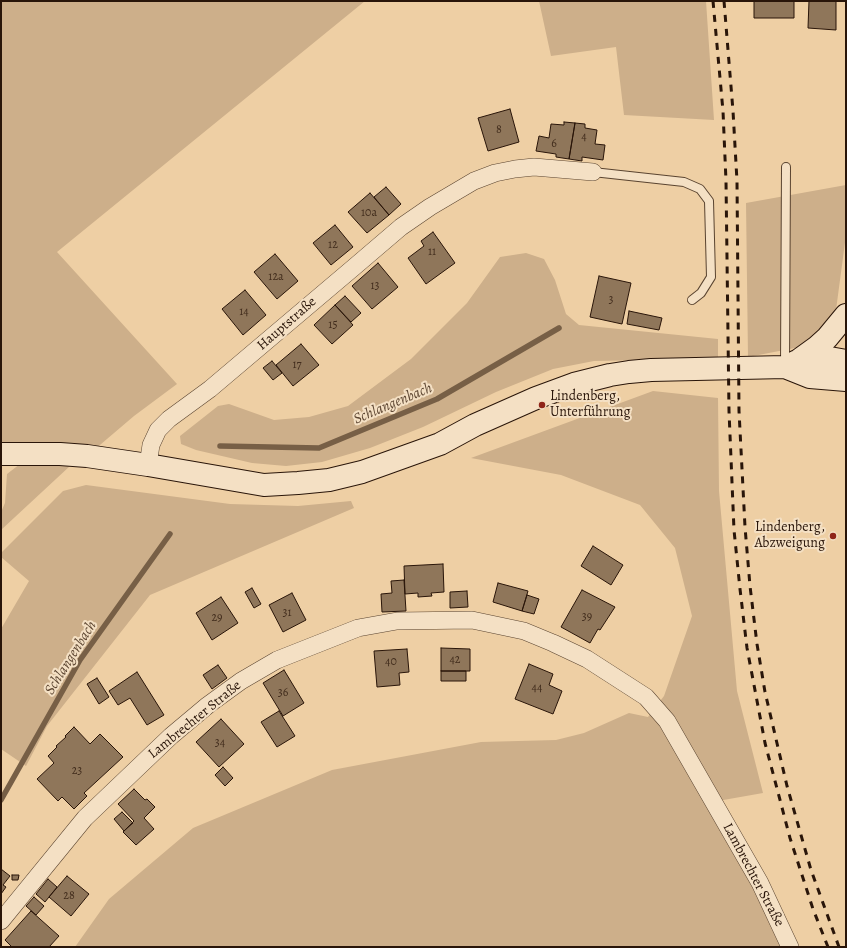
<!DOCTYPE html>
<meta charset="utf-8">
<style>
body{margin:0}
#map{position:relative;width:847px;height:948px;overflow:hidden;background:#eecfa4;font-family:Alegreya,serif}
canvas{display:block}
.frame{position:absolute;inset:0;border:2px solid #291509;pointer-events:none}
</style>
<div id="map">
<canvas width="847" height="948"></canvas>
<div class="frame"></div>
</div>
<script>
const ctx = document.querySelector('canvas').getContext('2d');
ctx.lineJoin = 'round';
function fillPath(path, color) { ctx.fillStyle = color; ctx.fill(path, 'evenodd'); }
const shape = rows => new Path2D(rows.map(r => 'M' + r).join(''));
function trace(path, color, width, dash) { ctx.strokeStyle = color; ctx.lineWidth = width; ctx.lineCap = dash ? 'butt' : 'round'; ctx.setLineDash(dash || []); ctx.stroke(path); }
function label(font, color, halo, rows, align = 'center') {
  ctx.font = font + ' Alegreya,serif'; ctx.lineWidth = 4; ctx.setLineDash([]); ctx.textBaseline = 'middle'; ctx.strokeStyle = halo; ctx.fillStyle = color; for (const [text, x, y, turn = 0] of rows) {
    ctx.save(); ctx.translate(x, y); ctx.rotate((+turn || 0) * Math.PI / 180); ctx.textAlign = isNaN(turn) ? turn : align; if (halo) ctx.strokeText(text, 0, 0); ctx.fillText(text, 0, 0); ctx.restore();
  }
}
const green = shape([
 [1,1,365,1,57,252,177,384,134,416,87,456,1,454],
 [539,1,706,1,714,120,624,115,616,47,551,56],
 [846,185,846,235,836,310,815,334,800,347,748,357,746,203],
 [526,253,544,259,555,280,566,314,579,325,718,339,718,359,594,361,553,369,496,392,423,427,370,448,322,462,286,466,252,463,196,450,181,444,180,436,218,406,229,404,274,420,309,417,348,406,411,359,467,303,500,257],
 [653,391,718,398,719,491,737,691,763,793,712,802,785,947,75,947,109,899,193,828,332,770,481,742,556,740,584,733,629,713,648,717,664,696,692,616,675,548,640,505,561,475,471,458],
 [20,464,70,466,1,530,1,512,5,503,7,474],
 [86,485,230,504,298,506,351,501,354,508,150,595,47,726,26,766,1,749,1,629,29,581,1,557,1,553,63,491]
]);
const stream = shape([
 [220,446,319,448,437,399,559,328],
 [1,800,80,660,170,534]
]);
const building = shape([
 [754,1,794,1,794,18,754,18,754,1],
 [809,1,836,1,836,30,808,28,809,1],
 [510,109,519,142,488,151,478,118,510,109],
 [564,122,575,123,569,159,556,157,556,154,536,151,539,136,549,138,551,124,564,125,564,122],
 [575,123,585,124,585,128,597,130,595,144,605,145,603,160,582,157,582,161,569,159,575,123],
 [386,187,401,204,389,215,374,197,386,187],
 [370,193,389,215,367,233,348,212,370,193],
 [335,225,353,247,331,265,313,243,335,225],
 [433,232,455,263,426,284,408,258,424,246,421,241,433,232],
 [275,254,298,281,277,299,254,272,275,254],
 [378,263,398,287,372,309,352,286,378,263],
 [599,276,631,283,622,324,590,317,599,276],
 [245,290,266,315,243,335,222,309,245,290],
 [345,296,361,313,351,322,335,305,345,296],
 [335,305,353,325,332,344,314,325,335,305],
 [629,311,662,318,659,330,627,324,629,311],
 [301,344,319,365,293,386,276,365,301,344],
 [272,361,282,373,273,380,263,368,272,361],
 [593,546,623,565,611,585,581,566,593,546],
 [443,564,444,592,431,593,432,596,418,597,418,593,405,594,404,566,443,564],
 [404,580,406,611,382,612,381,594,392,593,391,581,404,580],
 [498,583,528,591,522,611,493,602,498,583],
 [252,588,261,604,254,608,245,592,252,588],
 [582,590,615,607,600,630,598,629,590,643,561,627,582,590],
 [467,591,468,607,450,608,450,592,467,591],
 [292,593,306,620,283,632,269,605,292,593],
 [527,595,539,599,534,614,522,611,527,595],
 [221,597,238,623,212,640,196,613,221,597],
 [441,648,470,649,470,671,441,671,441,648],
 [407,649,409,672,399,673,400,685,377,687,374,651,407,649],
 [529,664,553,674,549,685,562,691,553,714,515,699,529,664],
 [218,665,227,678,212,689,203,675,218,665],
 [284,670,304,703,283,716,263,683,284,670],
 [441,671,466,671,466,681,441,681,441,671],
 [137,672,164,715,147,725,130,698,118,705,109,691,137,672],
 [97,678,109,697,99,704,87,684,97,678],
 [279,711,295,736,277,747,261,722,279,711],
 [221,719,244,744,219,767,196,742,221,719],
 [74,727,90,744,100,734,123,757,84,793,87,796,74,809,62,797,58,801,37,779,54,763,48,756,57,747,56,746,66,737,65,736,74,727],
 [223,767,233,778,225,786,215,775,223,767],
 [134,789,145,800,147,799,155,807,144,818,154,829,136,845,123,832,134,821,118,804,134,789],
 [122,812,133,823,124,831,114,819,122,812],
 [1,869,10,876,3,885,6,887,1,894,1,869],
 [12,875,19,875,18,880,12,880,12,875],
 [67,876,89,894,71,916,49,897,67,876],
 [48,879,57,887,45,902,36,894,48,879],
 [34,897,44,906,36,915,26,906,34,897],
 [31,911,59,936,49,947,12,947,5,940,31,911]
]);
const lane = shape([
 [593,172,684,182,700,189,709,201,711,277,701,293,692,300],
 [785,365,786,167]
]);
const street = shape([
 [148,465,151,445,158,430,169,419,210,389,353,268,401,227,430,207,474,181,495,173,515,169,534,167,593,172],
 [1,921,85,818,171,736,208,705,241,681,277,660,358,628,397,621,472,620,524,631,553,643,587,659,646,697,667,721,760,883,790,947]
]);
const secondary = shape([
 [799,360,812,357,824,357,846,361],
 [785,367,799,360,817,347,827,338,846,315],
 [1,454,60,454,87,456,148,465,264,485,298,483,329,480,362,472,440,444,475,425,536,398,574,384,610,375,629,372,651,370,785,367,810,377,846,380]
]);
const rail = shape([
 [713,1,723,111,726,181,729,411,734,530,740,589,747,648,765,743,790,838,813,909,828,947],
 [724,1,733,111,737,181,739,411,745,527,750,586,757,644,765,692,787,786,811,870,839,947]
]);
const markers = [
 [542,405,4,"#8f2418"],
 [833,536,4,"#8f2418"]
];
const numberNames = [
 ["8",499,130],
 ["4",584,137],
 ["6",554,144],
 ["10a",369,213],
 ["12",333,245],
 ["11",432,252],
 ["12a",276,277],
 ["13",375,286],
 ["3",611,300],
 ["14",244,312],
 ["15",333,325],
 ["17",297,365],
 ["31",287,613],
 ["39",587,617],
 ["29",217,618],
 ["42",455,660],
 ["40",391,662],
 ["44",537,688],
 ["36",283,693],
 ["34",220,743],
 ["23",77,771],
 ["28",69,896]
];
const streetNames = [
 ["Hauptstraße",287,324,-41],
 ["Lambrechter Straße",195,720,-39],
 ["Lambrechter Straße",753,875,62]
];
const poiNames = [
 ["Lindenberg,",550,397],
 ["Unterführung",550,413],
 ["Lindenberg,",825,528,"right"],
 ["Abzweigung",825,544,"right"]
];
const waterNames = [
 ["Schlangenbach",393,404,-23],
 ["Schlangenbach",71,658,-58]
];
fillPath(green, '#cdaf8a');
trace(stream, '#775f46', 5.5);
fillPath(building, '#8f765a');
trace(building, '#291509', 1);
trace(lane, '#5a4430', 10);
trace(street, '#5a4430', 18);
trace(secondary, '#291509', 24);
trace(lane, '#f4e0c4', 8);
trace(street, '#f4e0c4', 17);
trace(secondary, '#f4e0c4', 22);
trace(rail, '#291509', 3, [7, 7]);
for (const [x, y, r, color] of markers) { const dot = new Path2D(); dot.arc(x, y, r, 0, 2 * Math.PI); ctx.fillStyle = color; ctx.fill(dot); trace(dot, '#f4e0c4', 1.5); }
label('12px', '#422d1d', null, numberNames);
label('14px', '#291509', '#f4e0c4', streetNames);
label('14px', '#291509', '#f4e0c4', poiNames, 'left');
label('italic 15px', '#5d4632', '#f4e0c4', waterNames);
</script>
